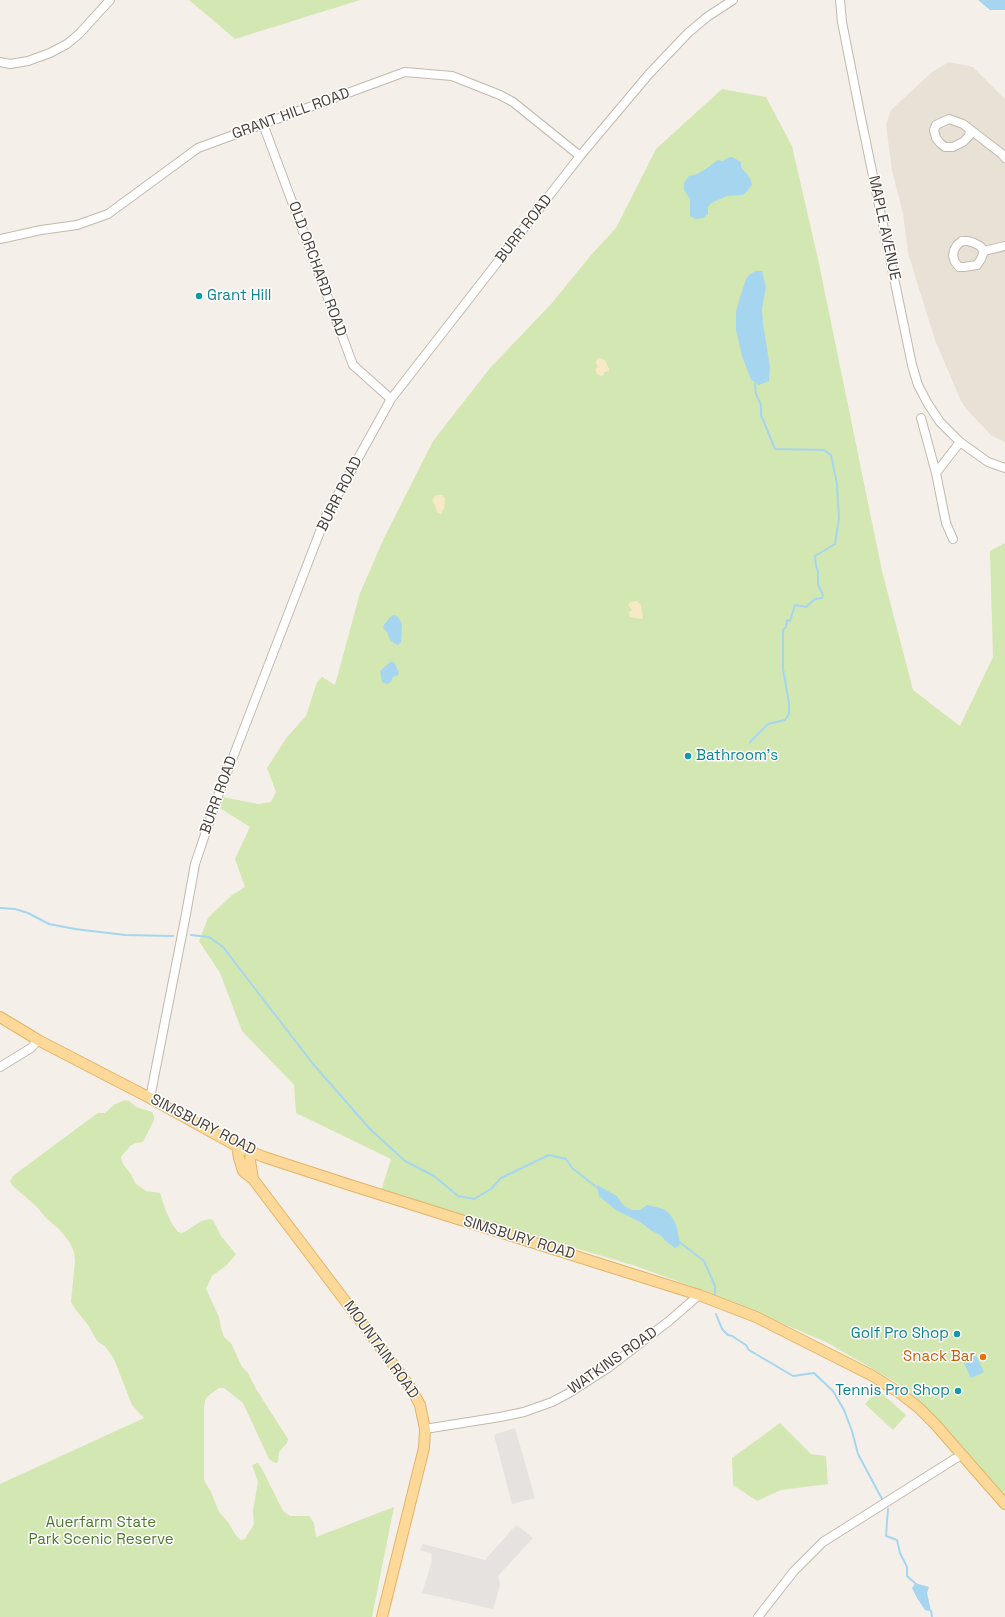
<!DOCTYPE html>
<style>
body{margin:0}
canvas{display:block;background:#f4efe8}
</style>
<canvas width="1005" height="1617"></canvas>
<script>
const ctx = document.querySelector('canvas').getContext('2d');
ctx.lineJoin = 'round';
function fillPath(path, color) { ctx.fillStyle = color; ctx.fill(path, 'evenodd'); }
const shape = rows => new Path2D(rows.map(r => 'M' + r).join(''));
function trace(path, color, width, dash) { ctx.strokeStyle = color; ctx.lineWidth = width; ctx.lineCap = dash ? 'butt' : 'round'; ctx.setLineDash(dash || []); ctx.stroke(path); }
function label(font, color, halo, rows, align = 'center') {
  ctx.font = font + ' "Space Grotesk",sans-serif'; ctx.lineWidth = 3; ctx.setLineDash([]); ctx.textBaseline = 'middle'; ctx.strokeStyle = halo; ctx.fillStyle = color; for (const [text, x, y, turn = 0] of rows) {
    ctx.save(); ctx.translate(x, y); ctx.rotate((+turn || 0) * Math.PI / 180); ctx.textAlign = isNaN(turn) ? turn : align; if (halo) ctx.strokeText(text, 0, 0); ctx.fillText(text, 0, 0); ctx.restore();
  }
}
const residential = shape([
 [949,62,973,67,1005,99,1005,442,992,436,970,413,961,401,935,340,908,253,903,213,892,171,886,124,891,110,932,72]
]);
const green = shape([
 [189,0,360,0,235,39],
 [722,89,766,97,792,146,818,259,882,571,913,690,960,726,993,657,990,551,1005,543,1005,1496,960,1444,910,1392,892,1380,826,1342,715,1295,636,1266,381,1191,391,1159,296,1113,294,1085,242,1031,220,973,199,941,208,918,232,895,245,887,235,859,250,827,215,805,218,796,258,804,271,802,276,792,267,768,287,737,306,716,317,682,322,677,335,685,360,593,385,536,433,441,490,368,552,303,591,255,616,228,656,149],
 [125,1100,129,1101,136,1107,152,1112,154,1116,154,1120,143,1142,136,1143,130,1146,121,1157,123,1164,130,1173,136,1184,146,1191,160,1193,166,1211,172,1224,178,1232,182,1233,186,1231,201,1221,209,1219,213,1220,221,1236,236,1254,227,1265,212,1276,206,1289,219,1317,221,1328,224,1337,231,1343,242,1367,248,1373,256,1389,288,1439,287,1443,279,1452,278,1461,277,1463,275,1463,269,1459,243,1403,224,1388,219,1388,208,1396,205,1400,204,1408,204,1480,211,1492,219,1512,228,1522,237,1537,241,1540,245,1539,254,1524,253,1510,258,1482,252,1465,258,1463,261,1467,283,1511,290,1516,309,1516,314,1523,316,1537,394,1507,372,1617,0,1617,0,1484,144,1418,132,1405,114,1359,105,1346,97,1341,88,1325,76,1310,71,1302,75,1261,74,1252,70,1243,60,1230,46,1218,37,1207,12,1185,10,1181,14,1175,91,1118,98,1113,105,1113,115,1104],
 [878,1390,906,1415,893,1430,865,1404],
 [780,1423,811,1454,826,1456,828,1484,781,1490,757,1501,733,1485,732,1458]
]);
const sand = shape([
 [599,358,605,360,609,369,609,371,604,372,604,375,601,376,597,374,595,369,598,367,596,363,596,361],
 [436,495,442,495,445,498,444,508,441,514,437,512,435,505,432,500],
 [637,601,641,605,643,619,630,617,629,612,632,610,628,605,630,602]
]);
const parking = shape([
 [515,1428,535,1498,512,1504,494,1435],
 [516,1525,533,1538,498,1576,500,1585,493,1609,422,1593,431,1564,432,1554,420,1550,423,1544,485,1560]
]);
const water = shape([
 [978,0,1005,0,1005,10,990,10],
 [732,157,741,162,741,167,750,178,752,185,747,191,743,195,727,196,711,203,708,207,708,214,703,218,696,219,690,216,690,199,684,190,684,183,689,176,697,174,707,168,718,160,723,161,727,158],
 [756,271,762,271,766,287,762,309,763,324,770,367,769,381,759,385,751,380,742,356,736,330,736,312,740,297,746,279,750,274],
 [394,615,398,617,402,624,401,642,398,645,395,644,390,640,387,632,383,628,384,625,390,617],
 [390,662,394,662,399,673,398,675,393,677,391,682,387,684,382,682,380,671],
 [597,1185,617,1196,623,1205,632,1210,640,1210,647,1205,664,1209,670,1214,676,1224,680,1243,679,1246,675,1248,668,1243,660,1235,652,1231,640,1222,616,1210,599,1196],
 [974,1351,984,1372,971,1378,961,1357],
 [915,1583,929,1587,927,1593,931,1611,925,1610,917,1598,912,1588]
]);
const stream = shape([
 [750,742,768,724,785,720,789,714,789,703,783,669,783,630,786,627,787,620,790,621,795,605,806,607,815,599,822,598,823,595,818,584,818,571,816,566,815,556,835,544,839,518,837,484,831,455,824,450,775,449,761,415,761,405,756,394,755,384],
 [0,908,15,909,28,913,49,924,75,929,125,935,173,936],
 [191,935,209,937,223,947,313,1064,370,1129,405,1161,434,1176,458,1196,474,1199,491,1189,501,1178,549,1155,566,1159,572,1168,600,1190],
 [678,1241,704,1261,715,1286,715,1295],
 [716,1314,722,1329,728,1335,732,1336,746,1345,749,1350,793,1376,814,1373,833,1391,844,1410,852,1431,858,1454,882,1499],
 [888,1509,886,1536,897,1540,900,1553,907,1567,907,1576,916,1584],
 [931,1611,932,1617]
]);
const minor = shape([
 [840,0,842,22,860,113,912,365,918,385,928,404,940,422,960,442,988,462,1005,468],
 [0,62,10,64,28,61,50,53,67,44,79,34,110,0],
 [263,124,353,365,391,399],
 [970,130,969,136,963,142,953,147,945,147,940,143,936,138,934,130,936,125,949,119,963,124,1002,154,1005,158],
 [0,239,41,230,77,225,108,214,198,148,405,72,452,76,500,95,513,102,580,156],
 [962,241,968,241,974,243,980,246,984,251,981,259,977,265,964,267,959,267,955,262,953,256,954,250,957,245,962,241],
 [984,251,1005,246],
 [921,418,936,473,946,523,953,539],
 [936,473,960,442],
 [0,1067,31,1048,38,1040],
 [150,1098,186,914,195,864,218,796,326,516,391,399,580,156,649,74,688,33,707,17,733,0],
 [425,1429,500,1417,524,1412,552,1402,569,1393,608,1368,669,1321,699,1295],
 [758,1617,794,1571,823,1542,961,1455]
]);
const major = shape([
 [0,1017,38,1040,150,1098,237,1146,264,1157,350,1185,699,1295,756,1317,871,1375,900,1393,919,1408,935,1424,1005,1504],
 [237,1146,239,1158,243,1171,253,1179,411,1388,420,1405,425,1429,424,1448,382,1617],
 [251,1151,250,1161,253,1179]
]);
const markers = [
 [199,296,4,"#0f9aa8"],
 [688,756,4,"#0f9aa8"],
 [957,1334,4,"#0f9aa8"],
 [983,1357,4,"#e8710a"],
 [958,1391,4,"#0f9aa8"]
];
const streetNames = [
 ["GRANT HILL ROAD",291,114,-20],
 ["MAPLE AVENUE",884,228,78],
 ["BURR ROAD",524,229,-52],
 ["OLD ORCHARD ROAD",317,269,70],
 ["BURR ROAD",340,494,-63],
 ["BURR ROAD",219,795,-70],
 ["SIMSBURY ROAD",203,1125,27],
 ["SIMSBURY ROAD",519,1238,17],
 ["MOUNTAIN ROAD",381,1350,54],
 ["WATKINS ROAD",613,1361,-35]
];
const cultureNames = [
 ["Grant Hill",207,296],
 ["Bathroom's",696,756],
 ["Golf Pro Shop",949,1334,"right"],
 ["Tennis Pro Shop",950,1391,"right"]
];
const foodNames = [
 ["Snack Bar",975,1357]
];
const parkNames = [
 ["Auerfarm State",101,1523],
 ["Park Scenic Reserve",101,1540]
];
fillPath(residential, '#e7e1d6');
fillPath(green, '#d3e7b2');
fillPath(sand, '#f7e9c5');
fillPath(parking, '#e5e2e0');
fillPath(water, '#a6d6ef');
trace(stream, '#a6d6ef', 2);
trace(minor, '#c2b9ae', 10);
trace(major, '#e2b468', 12);
trace(minor, '#fff', 8);
trace(major, '#fcd999', 10);
for (const [x, y, r, color] of markers) { const dot = new Path2D(); dot.arc(x, y, r, 0, 2 * Math.PI); ctx.fillStyle = color; ctx.fill(dot); trace(dot, '#fff', 1.5); }
label('15px', '#473f37', '#fff', streetNames);
label('15px', '#0d838f', '#fff', cultureNames, 'left');
label('15px', '#c56008', '#fff', foodNames, 'right');
label('15px', '#4d782b', '#fff', parkNames);
</script>
